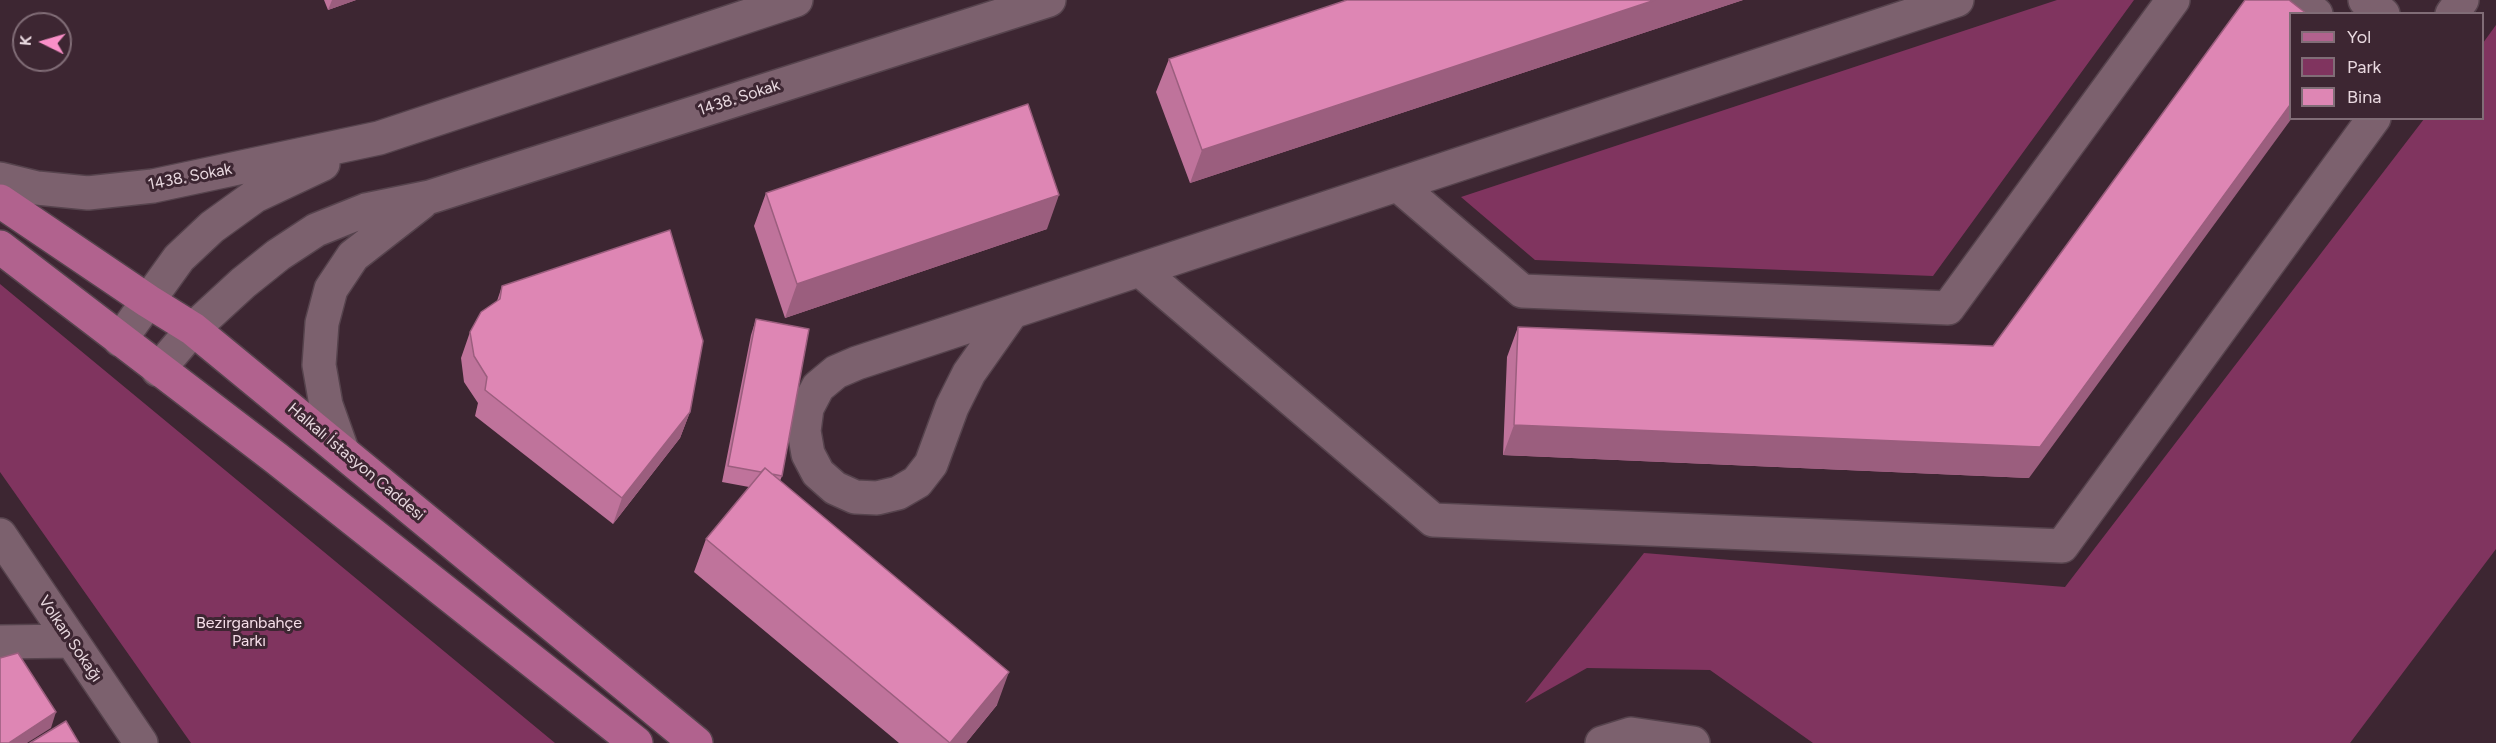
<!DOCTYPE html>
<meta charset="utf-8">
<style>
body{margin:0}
#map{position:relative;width:2496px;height:743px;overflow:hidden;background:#3d2632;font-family:Figtree,sans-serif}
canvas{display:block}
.legend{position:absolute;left:2289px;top:12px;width:195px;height:108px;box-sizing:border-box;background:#3d2632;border:2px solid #816d77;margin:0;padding:8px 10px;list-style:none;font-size:18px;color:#e8d8df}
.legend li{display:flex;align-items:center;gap:12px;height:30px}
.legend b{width:30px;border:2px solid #816d77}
.north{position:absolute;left:12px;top:12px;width:60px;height:60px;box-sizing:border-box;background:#3d2632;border:2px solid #816d77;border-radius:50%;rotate:275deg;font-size:16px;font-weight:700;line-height:24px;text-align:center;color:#e8d8df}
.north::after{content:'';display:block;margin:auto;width:21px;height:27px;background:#fa8fc8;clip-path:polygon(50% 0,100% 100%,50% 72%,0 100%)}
</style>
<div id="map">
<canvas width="2496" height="743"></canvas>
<ul class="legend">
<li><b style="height:8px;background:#b1628e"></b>Yol</li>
<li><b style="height:16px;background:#80345f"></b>Park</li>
<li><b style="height:16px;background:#de86b4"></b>Bina</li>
</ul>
<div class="north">K</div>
</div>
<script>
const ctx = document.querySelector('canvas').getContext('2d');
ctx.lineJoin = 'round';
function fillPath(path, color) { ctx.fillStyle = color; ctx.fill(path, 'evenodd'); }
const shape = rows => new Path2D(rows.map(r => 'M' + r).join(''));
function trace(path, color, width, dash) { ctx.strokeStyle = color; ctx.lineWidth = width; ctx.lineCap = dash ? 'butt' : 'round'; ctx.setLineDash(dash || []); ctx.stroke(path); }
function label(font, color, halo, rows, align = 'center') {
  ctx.font = font + ' Figtree,sans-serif'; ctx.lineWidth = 6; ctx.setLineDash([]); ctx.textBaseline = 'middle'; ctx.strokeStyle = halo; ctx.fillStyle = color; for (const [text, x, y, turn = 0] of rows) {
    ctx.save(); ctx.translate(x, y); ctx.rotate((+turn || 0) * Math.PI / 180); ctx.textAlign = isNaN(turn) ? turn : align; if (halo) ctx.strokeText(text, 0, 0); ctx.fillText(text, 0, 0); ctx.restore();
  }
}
const green = shape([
 [2057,0,2134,0,1933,276,1535,260,1461,197],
 [2496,25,2496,549,2350,743,1813,743,1710,670,1587,668,1525,703,1644,553,2065,587,2424,119,2482,118,2483,43],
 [0,284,555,743,191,743,0,472]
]);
const minor = shape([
 [2299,0,2316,14],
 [2365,0,2383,14],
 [2452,14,2462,0],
 [0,179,37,188,88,193,153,186,379,138,796,0],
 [1398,185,1522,291,1948,308,2173,0],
 [1140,270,1433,520,2062,546,2374,118],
 [1012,312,969,373,952,407,931,464,917,482,898,493,877,498,855,497,835,488,818,473,808,454,804,431,807,408,818,387,836,372,857,363,1957,0],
 [120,340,179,258,212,227,255,196,323,164],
 [158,370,193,329,243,283,278,255,316,230,366,210,430,197,1049,0],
 [342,450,326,405,319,365,322,323,331,289,353,256,421,203],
 [0,535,141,743],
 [0,642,72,641],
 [1602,743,1631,734,1693,743]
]);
const major = shape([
 [0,201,148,301,193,329,696,743],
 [0,247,276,458,636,743]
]);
const wall = shape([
 [324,0,356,0,328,10],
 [1347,0,1743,0,1190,183,1156,92,1169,59],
 [766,193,1047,229,785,318,754,226],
 [502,286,690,412,680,438,613,524,475,416,478,403,464,382,461,358,470,332,497,301],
 [756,319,782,476,780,481,997,705,966,743,899,743,694,572,706,539,749,487,722,482,751,335],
 [1518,327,1993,346,2029,478,1503,455,1507,357]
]);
const shadedWall = shape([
 [332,0,356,0,328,10],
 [1655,0,1743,0,1190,183,1202,150],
 [2290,105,2290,118,2292,118,2029,478,1503,455,1514,425,2040,447],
 [1059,195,1047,229,785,318,797,284],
 [690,412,680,438,613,524,622,498],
 [1009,672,997,705,966,743,950,743],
 [56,712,51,728,27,743,9,743]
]);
const building = shape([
 [1347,0,1655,0,1202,150,1169,59,1347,0],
 [2245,0,2289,0,2307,14,2290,14,2290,105,2040,447,1514,425,1518,327,1993,346,2245,0],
 [1028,104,1059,195,797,284,766,193,1028,104],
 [670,230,703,341,690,412,622,498,485,390,487,377,474,356,470,332,481,312,500,299,502,286,670,230],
 [756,319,809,329,782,476,772,474,765,468,761,472,728,466,756,319],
 [765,468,1009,672,950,743,706,539,765,468],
 [18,653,56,712,9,743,0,743,0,658,18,653],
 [66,721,79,743,30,743,66,721]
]);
const streetNames = [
 ["1438. Sokak",739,98,-18],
 ["1438. Sokak",190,177,-11],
 ["Halkalı İstasyon Caddesi",356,462,40],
 ["Volkan Sokağı",70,639,56]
];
const parkNames = [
 ["Bezirganbahçe",249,623],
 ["Parkı",249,641]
];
fillPath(green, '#80345f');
trace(minor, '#56434d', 36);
trace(major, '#56434d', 36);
trace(minor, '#7c616e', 33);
trace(major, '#b1628e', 33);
fillPath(wall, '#bf739b');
fillPath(shadedWall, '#9b5e7e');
fillPath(building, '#de86b4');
trace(building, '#9b5e7e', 1.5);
label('16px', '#e8d8df', '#3d2632', streetNames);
label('16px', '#f5dde8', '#3d2632', parkNames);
</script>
